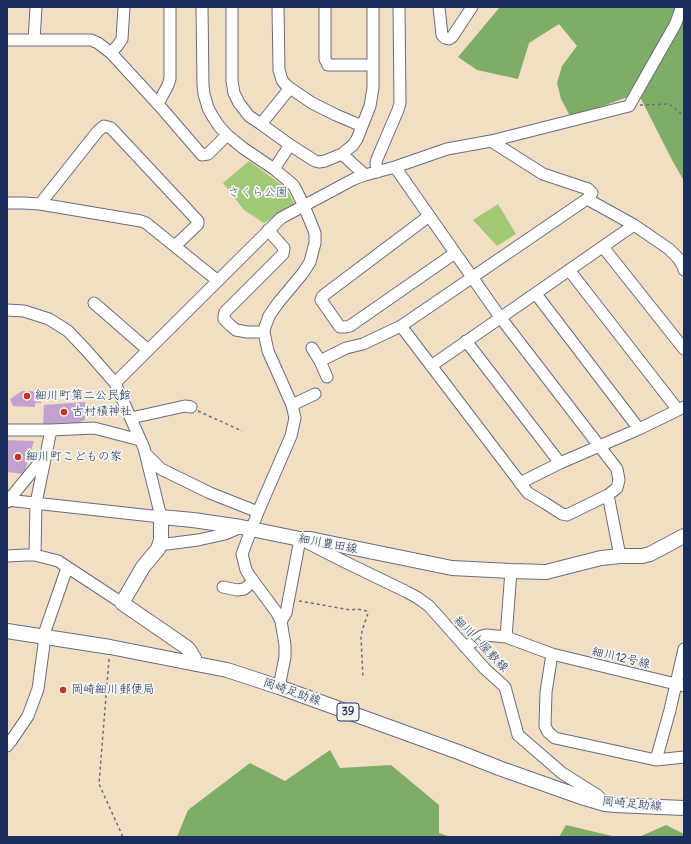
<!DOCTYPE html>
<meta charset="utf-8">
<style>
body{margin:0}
#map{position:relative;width:691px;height:844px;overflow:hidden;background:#f2dfc3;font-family:Delius,sans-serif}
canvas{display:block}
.frame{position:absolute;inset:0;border:8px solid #1b2f5e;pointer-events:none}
</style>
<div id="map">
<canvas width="691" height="844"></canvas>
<div class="frame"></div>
</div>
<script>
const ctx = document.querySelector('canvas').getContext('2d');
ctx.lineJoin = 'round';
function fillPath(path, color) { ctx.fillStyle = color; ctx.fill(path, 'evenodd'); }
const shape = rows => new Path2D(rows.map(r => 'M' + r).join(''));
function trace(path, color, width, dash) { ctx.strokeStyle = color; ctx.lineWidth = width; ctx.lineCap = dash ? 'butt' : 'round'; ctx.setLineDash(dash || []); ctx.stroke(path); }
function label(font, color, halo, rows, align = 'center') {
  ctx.font = font + ' Delius,"Klee One",sans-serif'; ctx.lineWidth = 3.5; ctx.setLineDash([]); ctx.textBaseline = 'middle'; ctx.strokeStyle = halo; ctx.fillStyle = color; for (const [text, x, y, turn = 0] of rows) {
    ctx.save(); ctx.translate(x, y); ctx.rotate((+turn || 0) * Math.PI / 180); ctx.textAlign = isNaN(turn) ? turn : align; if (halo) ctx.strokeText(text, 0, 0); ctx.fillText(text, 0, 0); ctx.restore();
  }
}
const green = shape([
 [249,161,286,188,295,205,264,223,244,210,223,183],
 [498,204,516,234,497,246,473,220]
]);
const forest = shape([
 [500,7,684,7,684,181,672,160,638,93,571,118,561,99,557,83,562,66,577,46,559,24,529,43,518,79,477,70,458,57],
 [330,750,340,768,391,765,439,805,439,833,451,837,177,837,188,810,250,763,285,781],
 [566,825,616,837,559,837],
 [666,825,684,834,684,837,639,837]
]);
const building = shape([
 [22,391,32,391,40,394,41,403,35,403,35,407,13,406,10,399],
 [85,402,85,420,62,429,43,427,44,405],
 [7,440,34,441,24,474,7,472]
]);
const path = shape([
 [640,105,669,104,684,116],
 [198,411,242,431],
 [299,601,351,610,357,609,367,611,368,613,362,631,361,638,363,677],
 [109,659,99,784,123,837]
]);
const minor = shape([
 [202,7,203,85,204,94,208,108,213,117,219,126,227,135,243,148,274,169,291,183,294,186,304,206,315,233,315,243,310,262,303,273,278,303,269,316,265,327,264,332,268,351,292,405,295,418,291,436,258,512,242,554,246,570,249,575,277,613,281,621,285,645,285,657,279,687],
 [232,7,232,81,234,93,239,103,249,116,261,124,290,145,315,161,319,162,325,161,342,154,353,145,357,139,370,106,373,88,373,7],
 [278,7,279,70,282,80,285,84,290,88,312,103,336,115,362,126],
 [325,7,325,59,328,65,372,65],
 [439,7,442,35,445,38,449,39,452,37,472,7],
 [7,40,91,40,98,43,111,53,158,104,202,155,208,154,227,135],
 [34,40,36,7],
 [111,53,118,45,122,39,124,7],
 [158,104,168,85,170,79,170,7],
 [261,124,290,88],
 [342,154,365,175],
 [395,167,500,317,617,469,619,480,617,488,608,495,567,515,562,514,545,503,528,493,401,326],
 [274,169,290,145],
 [377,172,376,163,377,159,398,110,400,103,399,7],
 [587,199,634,225,669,249,678,258,683,266,684,270],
 [7,203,23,203,40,204,141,221,146,223,218,281],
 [40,204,98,131,104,126,108,127,111,128,198,221,198,224,175,246],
 [429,216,324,295,322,297,321,300,340,327,345,327,350,326,455,253],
 [603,247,684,349],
 [569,270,678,410],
 [536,294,639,429],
 [94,303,148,350],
 [7,310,24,311,49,319,68,331,87,351,115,383,144,448,161,517,7,500],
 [264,332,247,332,236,330,230,325,224,319,224,316,225,312,283,254,284,248,268,230],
 [466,341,560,463],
 [312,348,320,361,327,377],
 [320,361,346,348,363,344,401,326,587,199,592,193,588,189,543,174,491,141],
 [431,366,634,225],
 [115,383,278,221,281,218,354,179,365,175,395,167,447,149,491,141,629,106,675,25,680,12,681,7],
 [292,405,315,394],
 [131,418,185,406,191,407],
 [7,430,51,430,94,428,140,440],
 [145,453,161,469,210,493,258,512],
 [520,483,560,463,639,429,684,407],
 [608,495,620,556],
 [7,502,44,457],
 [159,545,198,540,225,534,241,527],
 [35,555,36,503,51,430],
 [7,556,26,555,35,555,58,561,122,603],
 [223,587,237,590,244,589,253,582],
 [281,621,286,613,300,539,341,560,407,592,418,598,429,606,485,669,505,687,518,735,562,773,597,795,605,803],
 [43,637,67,568],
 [506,637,511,571],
 [465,647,482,636,486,635,506,637,552,654,684,686],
 [552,654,546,692,545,726,548,732,555,738,656,760,684,757],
 [7,746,11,741,28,716,38,689,45,637],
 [656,760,670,710,684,649]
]);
const major = shape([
 [7,631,110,647,227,670,279,687,461,753,499,768,581,797,605,804,615,805,684,808],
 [196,664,194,658,189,650,186,647,122,603,143,567,158,549,161,540,161,517,193,520,241,527,300,539,310,539,452,568,511,571,546,572,601,558,620,556,642,556,650,554,684,536]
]);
const markers = [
 [27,396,4,"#c8321e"],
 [64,412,4,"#c8321e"],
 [18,457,4,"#c8321e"],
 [63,690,4,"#c8321e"]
];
const shields = [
 [348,712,22]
];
const shieldNames = [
 ["39",348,712]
];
const parkNames = [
 ["さくら公園",258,193]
];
const poiNames = [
 ["細川町第二公民館",35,396],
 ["古村積神社",72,412],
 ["細川町こどもの家",26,457],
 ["岡崎細川郵便局",71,690]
];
const streetNames = [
 ["細川豊田線",328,544,11],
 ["細川上屋敷線",481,644,46],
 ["細川12号線",621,658,13],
 ["岡崎足助線",292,692,19],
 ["岡崎足助線",632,804,5]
];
fillPath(green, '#9fc975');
fillPath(forest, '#7fad66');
fillPath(building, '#c3a1cf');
trace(minor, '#666d81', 13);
trace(major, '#666d81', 16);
trace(path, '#666d81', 1.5, [3, 3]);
trace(minor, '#fff', 11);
trace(major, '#fff', 14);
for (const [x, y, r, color] of markers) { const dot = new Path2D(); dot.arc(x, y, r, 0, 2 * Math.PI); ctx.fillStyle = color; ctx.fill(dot); trace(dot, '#f6f6f2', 1.5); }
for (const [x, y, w] of shields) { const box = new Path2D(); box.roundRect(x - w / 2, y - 9, w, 18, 3); ctx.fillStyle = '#f6f6f2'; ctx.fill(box); trace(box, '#1b2f5e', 1); }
label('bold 11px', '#1b2f5e', null, shieldNames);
label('12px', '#3c5664', '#f6f6f2', parkNames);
label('12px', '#1b2f5e', '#f6f6f2', poiNames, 'left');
label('12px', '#1b2f5e', '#f6f6f2', streetNames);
</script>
